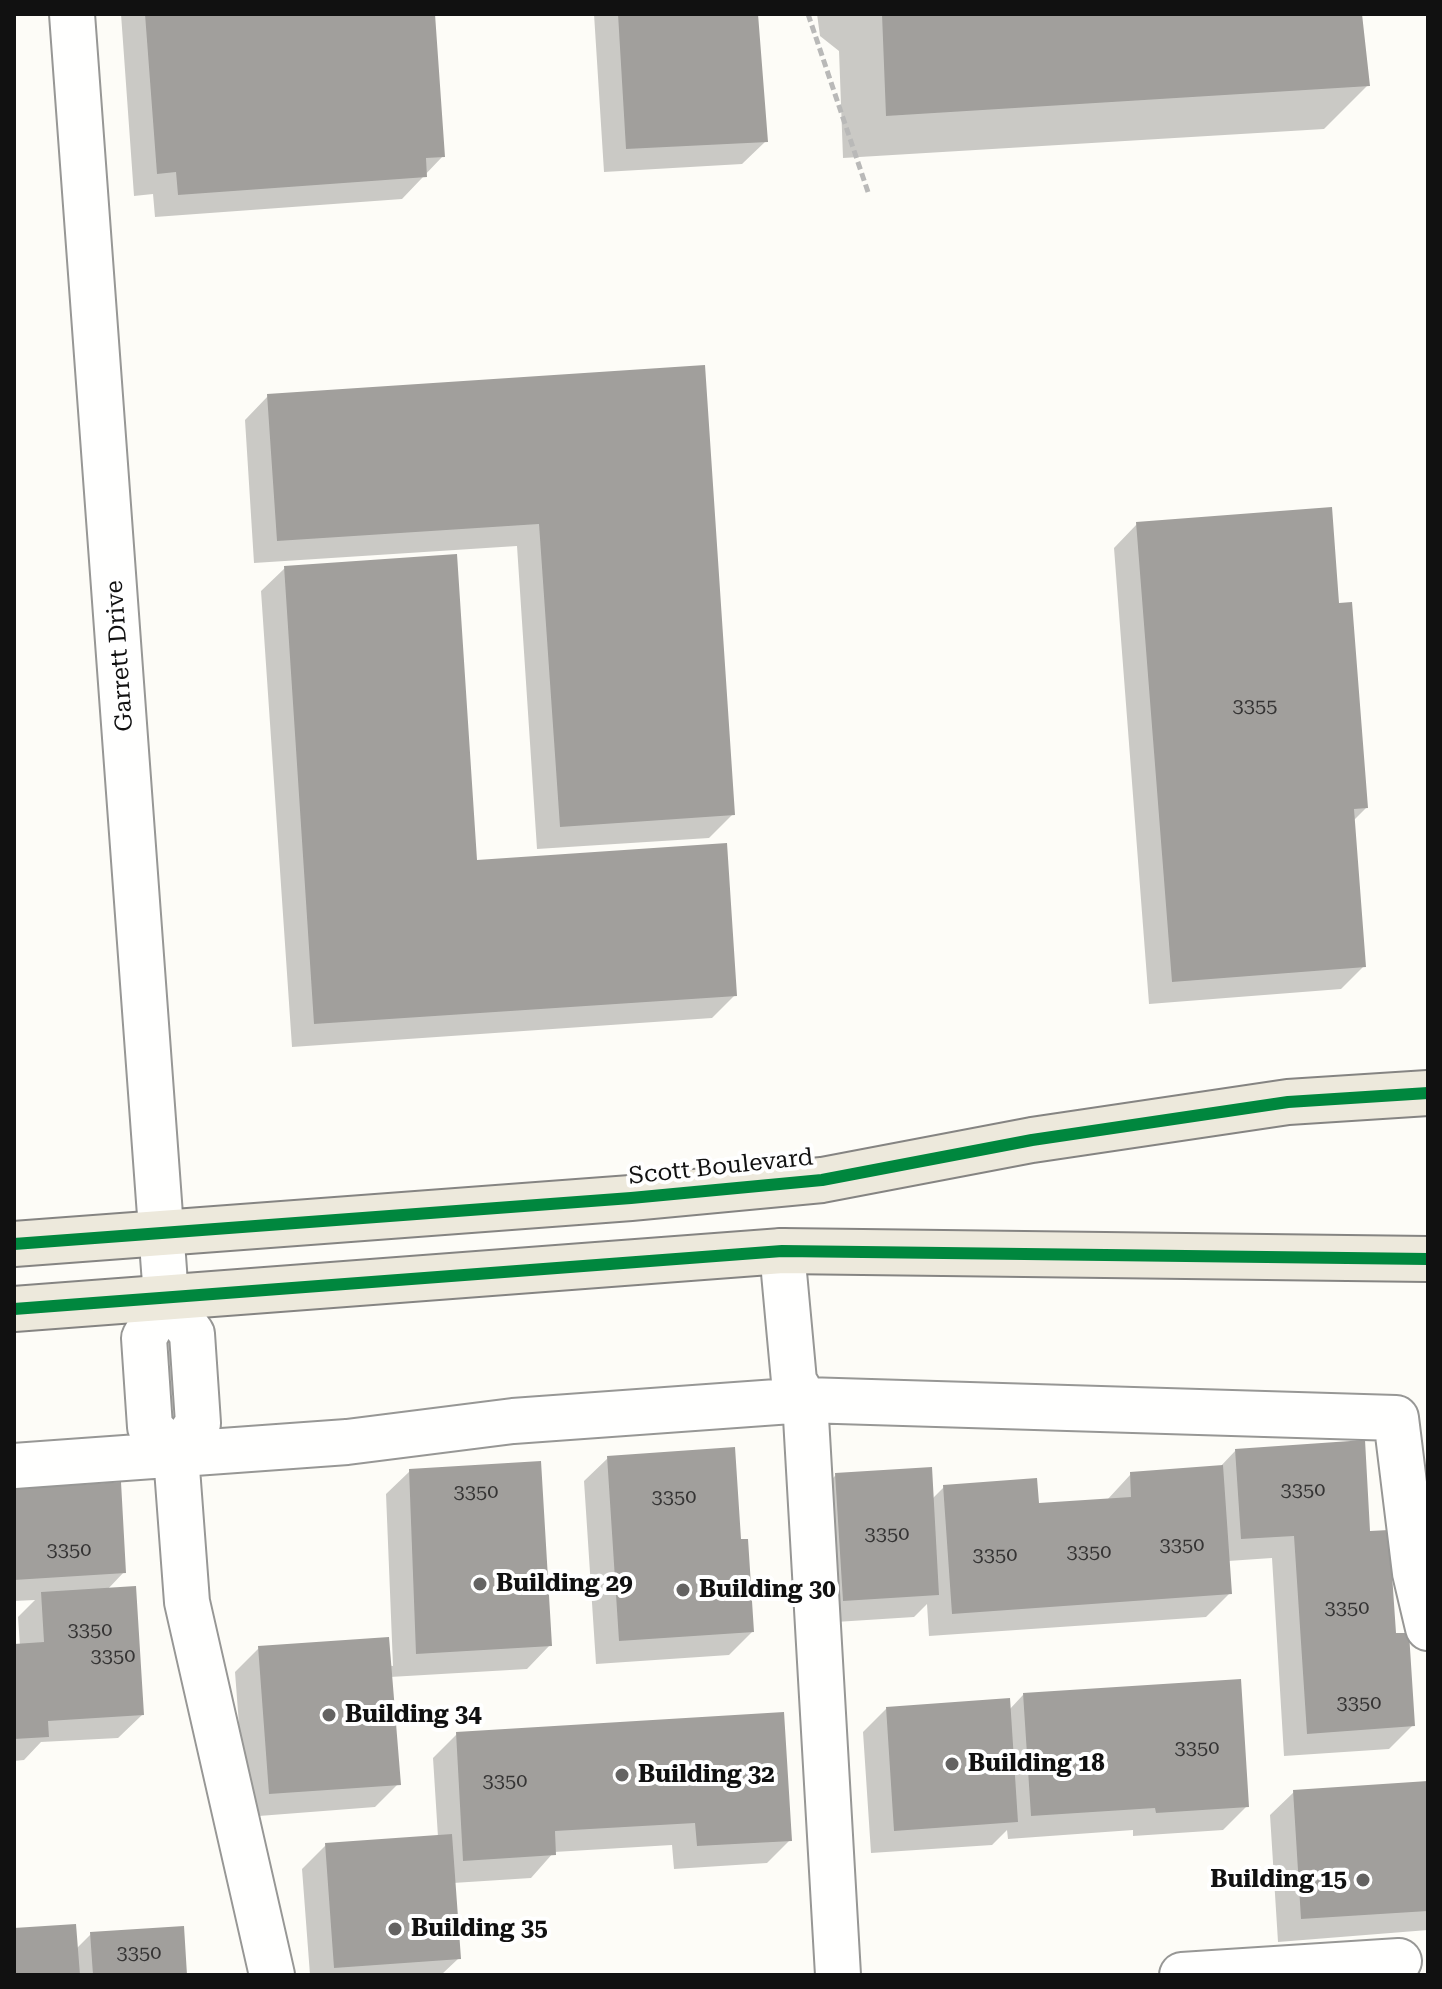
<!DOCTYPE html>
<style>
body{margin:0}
#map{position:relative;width:1442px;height:1989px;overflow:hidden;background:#fdfcf7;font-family:"Roboto Serif",serif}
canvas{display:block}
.frame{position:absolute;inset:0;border:16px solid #111;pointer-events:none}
</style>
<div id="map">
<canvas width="1442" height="1989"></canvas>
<div class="frame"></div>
</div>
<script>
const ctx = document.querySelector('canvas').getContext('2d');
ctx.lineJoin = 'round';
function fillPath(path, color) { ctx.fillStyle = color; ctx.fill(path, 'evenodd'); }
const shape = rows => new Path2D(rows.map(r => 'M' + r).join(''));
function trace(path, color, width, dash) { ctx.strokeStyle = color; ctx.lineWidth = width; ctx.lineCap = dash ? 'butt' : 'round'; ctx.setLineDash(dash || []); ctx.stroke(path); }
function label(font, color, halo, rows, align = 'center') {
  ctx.font = font + ' "Roboto Serif",serif'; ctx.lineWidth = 8; ctx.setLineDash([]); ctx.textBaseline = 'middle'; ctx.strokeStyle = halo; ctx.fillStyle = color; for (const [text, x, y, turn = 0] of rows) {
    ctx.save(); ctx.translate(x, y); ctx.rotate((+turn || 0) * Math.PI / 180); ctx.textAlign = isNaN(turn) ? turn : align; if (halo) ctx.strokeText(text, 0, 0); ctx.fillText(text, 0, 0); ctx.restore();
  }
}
const shadow = shape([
 [121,14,433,14,443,156,402,199,155,217,153,194,134,196],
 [594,14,756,14,766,141,742,164,604,172],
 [817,14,1360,14,1368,85,1324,129,843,158,839,51,820,36],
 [703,367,733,814,709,838,537,849,517,546,254,563,245,420,268,396],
 [1137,524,1337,605,1366,808,1353,821,1364,966,1341,989,1149,1004,1114,548],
 [285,568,476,862,735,995,712,1018,292,1047,261,591],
 [1236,1450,1369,1533,1413,1725,1389,1749,1284,1756,1272,1558,1228,1561,1230,1593,1206,1617,929,1636,927,1604,914,1617,820,1623,813,1498,836,1475,932,1499,944,1487,1037,1505,1107,1500,1131,1474,1219,1468],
 [608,1458,739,1541,752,1632,729,1655,596,1664,584,1481],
 [410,1471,550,1645,527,1669,390,1677,398,1784,375,1807,246,1817,235,1672,259,1648,393,1666,386,1494],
 [14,1491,124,1572,107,1590,142,1715,118,1738,41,1742,24,1760,14,1761,14,1646,20,1646,18,1617,35,1600,14,1601],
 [1023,1695,1247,1806,1223,1830,1133,1836,1133,1830,1008,1839,1007,1830,992,1845,871,1853,863,1732,886,1709,1009,1710],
 [457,1734,790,1840,767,1863,674,1869,672,1845,554,1852,531,1878,453,1883,459,1958,441,1975,310,1975,302,1869,326,1845,438,1837,433,1758],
 [1428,1783,1428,1930,1278,1942,1270,1815,1294,1792],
 [14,1930,76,1949,91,1934,185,1975,14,1975]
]);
const building = shape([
 [145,14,435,14,445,157,426,158,427,177,178,195,176,172,157,174],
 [618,14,758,14,768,142,626,149],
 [882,14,1362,14,1370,86,886,116],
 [705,365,735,815,560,827,539,524,277,541,267,394],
 [1332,507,1339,603,1352,602,1368,808,1354,809,1366,967,1172,982,1136,522],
 [457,554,477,860,727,843,737,996,314,1024,284,566],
 [1365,1440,1370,1531,1389,1530,1396,1633,1409,1633,1415,1726,1307,1734,1294,1536,1241,1539,1235,1449],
 [735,1447,741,1539,748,1539,754,1632,619,1641,607,1456],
 [541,1461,552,1646,416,1654,409,1469],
 [1223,1465,1232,1594,952,1614,943,1485,1037,1478,1039,1503,1131,1497,1130,1472],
 [932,1467,939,1595,843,1601,835,1473],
 [121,1482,126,1573,14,1580,14,1489],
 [136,1586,144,1715,48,1721,49,1737,14,1739,14,1644,44,1642,41,1592],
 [389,1637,401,1785,269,1794,258,1646],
 [1241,1679,1249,1807,1156,1813,1155,1808,1031,1816,1023,1693],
 [1010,1698,1018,1822,894,1831,886,1707],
 [784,1712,792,1841,697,1846,695,1823,555,1831,556,1855,463,1861,456,1732],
 [1428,1781,1428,1911,1301,1919,1293,1790],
 [452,1834,461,1959,334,1968,325,1843],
 [76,1924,80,1975,14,1975,14,1928],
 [184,1926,187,1975,93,1975,90,1932]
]);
const path = shape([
 [808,14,868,192]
]);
const minor = shape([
 [72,14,166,1297],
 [782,1251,794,1381,805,1400,838,1975],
 [166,1297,192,1334,198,1423,176,1455,187,1602,272,1975],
 [166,1297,144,1338,150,1427,176,1455],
 [14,1466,347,1442,513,1421,805,1400,1396,1418,1415,1573,1428,1628],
 [1182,1975,1399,1961]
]);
const major = shape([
 [14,1244,631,1198,822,1180,1032,1140,1288,1102,1428,1093],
 [14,1309,782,1251,1428,1259]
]);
const cycleway = shape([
 [14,1244,631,1198,822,1180,1032,1140,1288,1102,1428,1093],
 [14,1309,782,1251,1428,1259]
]);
const markers = [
 [480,1584,8,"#646362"],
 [683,1590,8,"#646362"],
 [329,1715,8,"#646362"],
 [952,1764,8,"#646362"],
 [622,1775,8,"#646362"],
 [1363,1880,8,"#646362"],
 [395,1929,8,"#646362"]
];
const numberNames = [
 ["3355",1255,706],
 ["3350",1303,1490],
 ["3350",476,1492],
 ["3350",674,1497],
 ["3350",887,1534],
 ["3350",1182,1545],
 ["3350",69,1550],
 ["3350",1089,1552],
 ["3350",995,1555],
 ["3350",1347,1608],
 ["3350",90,1630],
 ["3350",113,1656],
 ["3350",1359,1703],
 ["3350",1197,1748],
 ["3350",505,1781],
 ["3350",139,1953]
];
const streetNames = [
 ["Garrett Drive",120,656,-94],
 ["Scott Boulevard",721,1167,-6]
];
const poiNames = [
 ["Building 29",496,1584],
 ["Building 30",699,1590],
 ["Building 34",345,1715],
 ["Building 18",968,1764],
 ["Building 32",638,1775],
 ["Building 15",1347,1880,"right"],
 ["Building 35",411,1929]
];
fillPath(shadow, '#0003');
fillPath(building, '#a19f9c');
trace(minor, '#979795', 48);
trace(major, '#858482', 48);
trace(path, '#b9b9b8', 5, [8, 4]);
trace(minor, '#fffffe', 44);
trace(major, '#ede9dc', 44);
trace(cycleway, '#00873e', 12);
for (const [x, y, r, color] of markers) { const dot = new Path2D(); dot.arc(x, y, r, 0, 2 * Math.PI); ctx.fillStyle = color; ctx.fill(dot); trace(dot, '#fff', 3); }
label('20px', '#353434', null, numberNames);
label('24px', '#111', '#fff', streetNames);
label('bold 24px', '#111', '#fff', poiNames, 'left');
</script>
